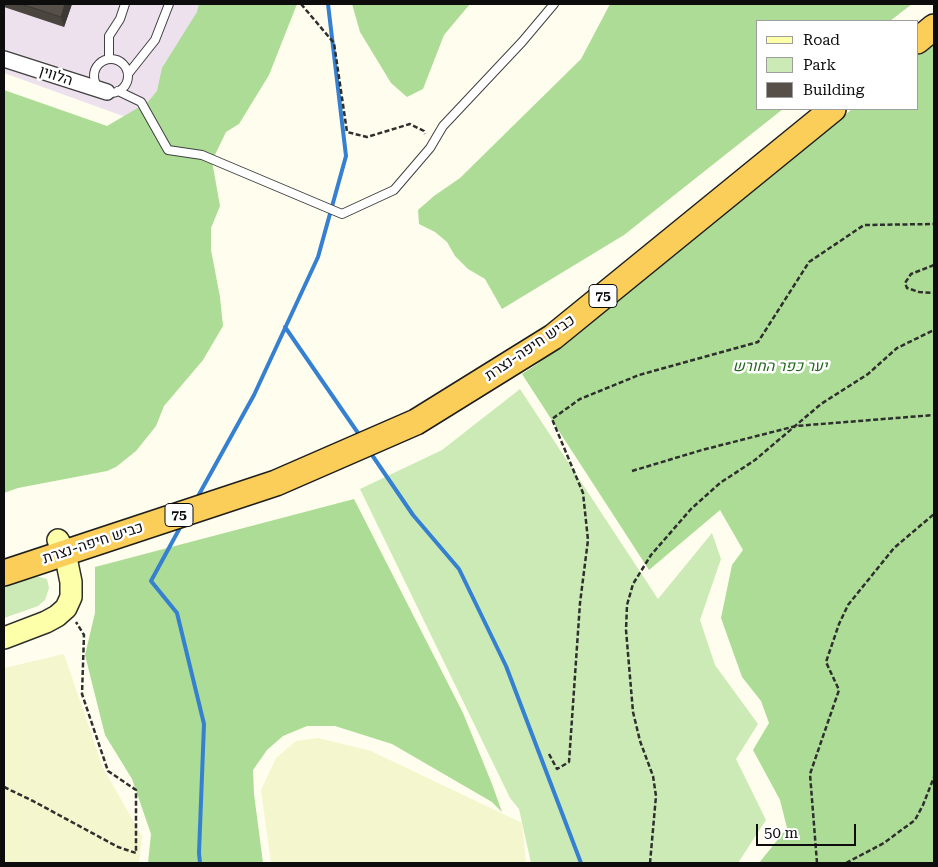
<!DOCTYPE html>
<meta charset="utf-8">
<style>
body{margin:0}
#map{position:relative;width:938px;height:867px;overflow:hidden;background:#fffeee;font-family:"Roboto Serif",serif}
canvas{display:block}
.frame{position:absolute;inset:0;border:5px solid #0d0d0d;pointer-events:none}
.legend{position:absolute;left:756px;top:20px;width:162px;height:90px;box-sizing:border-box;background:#fff;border:1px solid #9e9e9e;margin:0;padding:6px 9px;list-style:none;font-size:15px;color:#0d0d0d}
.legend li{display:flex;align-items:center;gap:10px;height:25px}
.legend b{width:25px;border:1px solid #9e9e9e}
.scale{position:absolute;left:756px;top:824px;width:100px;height:22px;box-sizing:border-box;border:2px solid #0d0d0d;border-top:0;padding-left:6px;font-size:15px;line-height:18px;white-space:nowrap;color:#0d0d0d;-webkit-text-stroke:4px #fff;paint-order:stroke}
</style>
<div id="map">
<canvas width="938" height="867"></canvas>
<div class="frame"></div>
<ul class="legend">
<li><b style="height:6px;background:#feffa9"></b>Road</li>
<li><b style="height:14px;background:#cbeab6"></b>Park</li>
<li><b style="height:14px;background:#565049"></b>Building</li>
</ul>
<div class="scale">50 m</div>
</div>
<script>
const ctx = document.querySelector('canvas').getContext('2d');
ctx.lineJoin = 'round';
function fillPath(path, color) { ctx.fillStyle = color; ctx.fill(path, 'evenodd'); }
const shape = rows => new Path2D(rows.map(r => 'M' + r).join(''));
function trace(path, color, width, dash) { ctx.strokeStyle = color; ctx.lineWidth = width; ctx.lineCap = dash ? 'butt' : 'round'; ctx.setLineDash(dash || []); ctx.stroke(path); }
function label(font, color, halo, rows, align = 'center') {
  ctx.font = font + ' "Roboto Serif",Heebo,serif'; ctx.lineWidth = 5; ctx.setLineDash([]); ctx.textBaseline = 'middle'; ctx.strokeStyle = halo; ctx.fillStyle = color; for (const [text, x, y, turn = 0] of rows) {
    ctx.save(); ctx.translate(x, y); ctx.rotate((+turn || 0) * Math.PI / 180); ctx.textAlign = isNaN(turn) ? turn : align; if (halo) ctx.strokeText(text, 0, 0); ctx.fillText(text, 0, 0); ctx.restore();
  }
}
const industrial = shape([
 [4,4,212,4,156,128,4,73]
]);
const farmland = shape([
 [64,654,103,768,142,836,139,863,4,863,4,668],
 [318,738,371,751,522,823,526,863,271,863,261,790,276,758,296,741]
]);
const green = shape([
 [520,389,658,599,712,533,721,559,700,620,715,665,758,724,736,759,766,820,738,863,531,863,519,809,510,798,360,489,442,450],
 [36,576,47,579,49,588,45,600,38,606,4,618,4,587]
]);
const forest = shape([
 [199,4,297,4,269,75,239,124,226,132,212,161,220,206,211,228,211,250,220,297,223,326,203,360,164,406,156,426,136,451,116,467,107,471,18,488,4,493,4,90,107,126,148,102,157,91,162,68,197,12],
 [352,4,470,4,444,35,423,89,407,97,391,83,360,32],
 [610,4,912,4,890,21,757,21,757,109,783,109,624,235,502,309,485,279,468,269,455,256,447,242,435,232,419,224,418,210,434,196,460,178,581,59],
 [934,42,934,863,759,863,787,828,780,800,753,750,769,723,761,701,742,677,721,618,732,565,743,550,720,510,649,570,522,374,537,364,852,109,917,109,917,56],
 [354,499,463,713,492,784,502,812,492,802,392,744,335,726,307,726,283,736,267,750,253,770,254,794,263,863,148,863,151,834,132,779,105,735,85,655,95,613,95,567]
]);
const stream = shape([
 [285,327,358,433],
 [372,455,413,515,459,569,506,666,581,863],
 [197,498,254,395,318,257,346,156,328,4],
 [182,524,151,581,177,613,204,724,199,853,200,863]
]);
const path = shape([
 [301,4,334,43,347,132,367,137,410,124,424,131,425,134],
 [934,265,911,274,905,283,907,288,919,292,934,293],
 [632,471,702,450,796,426,934,415],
 [549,754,557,769,569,762,580,603,588,540,583,493,552,419,580,399,639,375,758,342,809,262,864,225,934,224],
 [4,787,33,801,118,847,136,853,136,790,108,771,82,694,84,635,76,622],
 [650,863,656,796,653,776,640,741,633,712,626,630,627,605,633,584,651,555,691,509,720,483,755,460,821,404,868,374,897,348,934,330],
 [817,863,810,774,839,690,826,662,839,624,848,605,894,548,934,514],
 [846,863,884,843,915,820,923,805,934,777]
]);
const service = shape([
 [109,59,109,36,120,19,125,4],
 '94 76a17 17 0 1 1 34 0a17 17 0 1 1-34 0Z',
 [128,74,155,40,169,4],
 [118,91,141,102,168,150,202,155,342,214,394,190,430,148,443,126,522,42,554,4]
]);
const minor = shape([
 [4,59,107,92]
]);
const secondary = shape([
 [4,638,46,622,57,616,66,608,71,597,71,582,65,553,58,540]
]);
const trunk = shape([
 [917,41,934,27],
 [4,573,276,483,416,422,553,337,833,109]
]);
const wall = shape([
 [4,4,72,4,64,27,4,7]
]);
const shadedWall = shape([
 [65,4,72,4,64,27,61,17]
]);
const building = shape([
 [21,4,65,4,61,17,21,4]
]);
const shields = [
 [603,296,28],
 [179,515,28]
];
const shieldNames = [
 ["75",603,296],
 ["75",179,515]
];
const streetNames = [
 ["הלווין",56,76,18],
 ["כביש חיפה-נצרת",530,348,-34],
 ["כביש חיפה-נצרת",93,543,-18]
];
const parkNames = [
 ["יער כפר החורש",780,367]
];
fillPath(industrial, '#ece1ec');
fillPath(farmland, '#f4f6cd');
fillPath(green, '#cbeab6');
fillPath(forest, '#acdc95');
trace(stream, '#3680d1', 4);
trace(service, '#404040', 10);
trace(minor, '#404040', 18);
trace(secondary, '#2f2f2f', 24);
trace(trunk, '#1e1e1e', 28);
trace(path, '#2f2f2f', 2.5, [5, 2.5]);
trace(service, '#fff', 8);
trace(minor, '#fff', 15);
trace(secondary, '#feffa9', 21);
trace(trunk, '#face59', 25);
fillPath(wall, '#4a453f');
fillPath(shadedWall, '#3c3833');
fillPath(building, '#565049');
trace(building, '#3c3833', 1);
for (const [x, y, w] of shields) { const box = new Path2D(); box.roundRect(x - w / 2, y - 11.5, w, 23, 4); ctx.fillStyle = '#fff'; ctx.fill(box); trace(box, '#0d0d0d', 1); }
label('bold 14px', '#0d0d0d', null, shieldNames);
label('15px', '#0d0d0d', '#fff', streetNames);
label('italic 15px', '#22671c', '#fff', parkNames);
</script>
